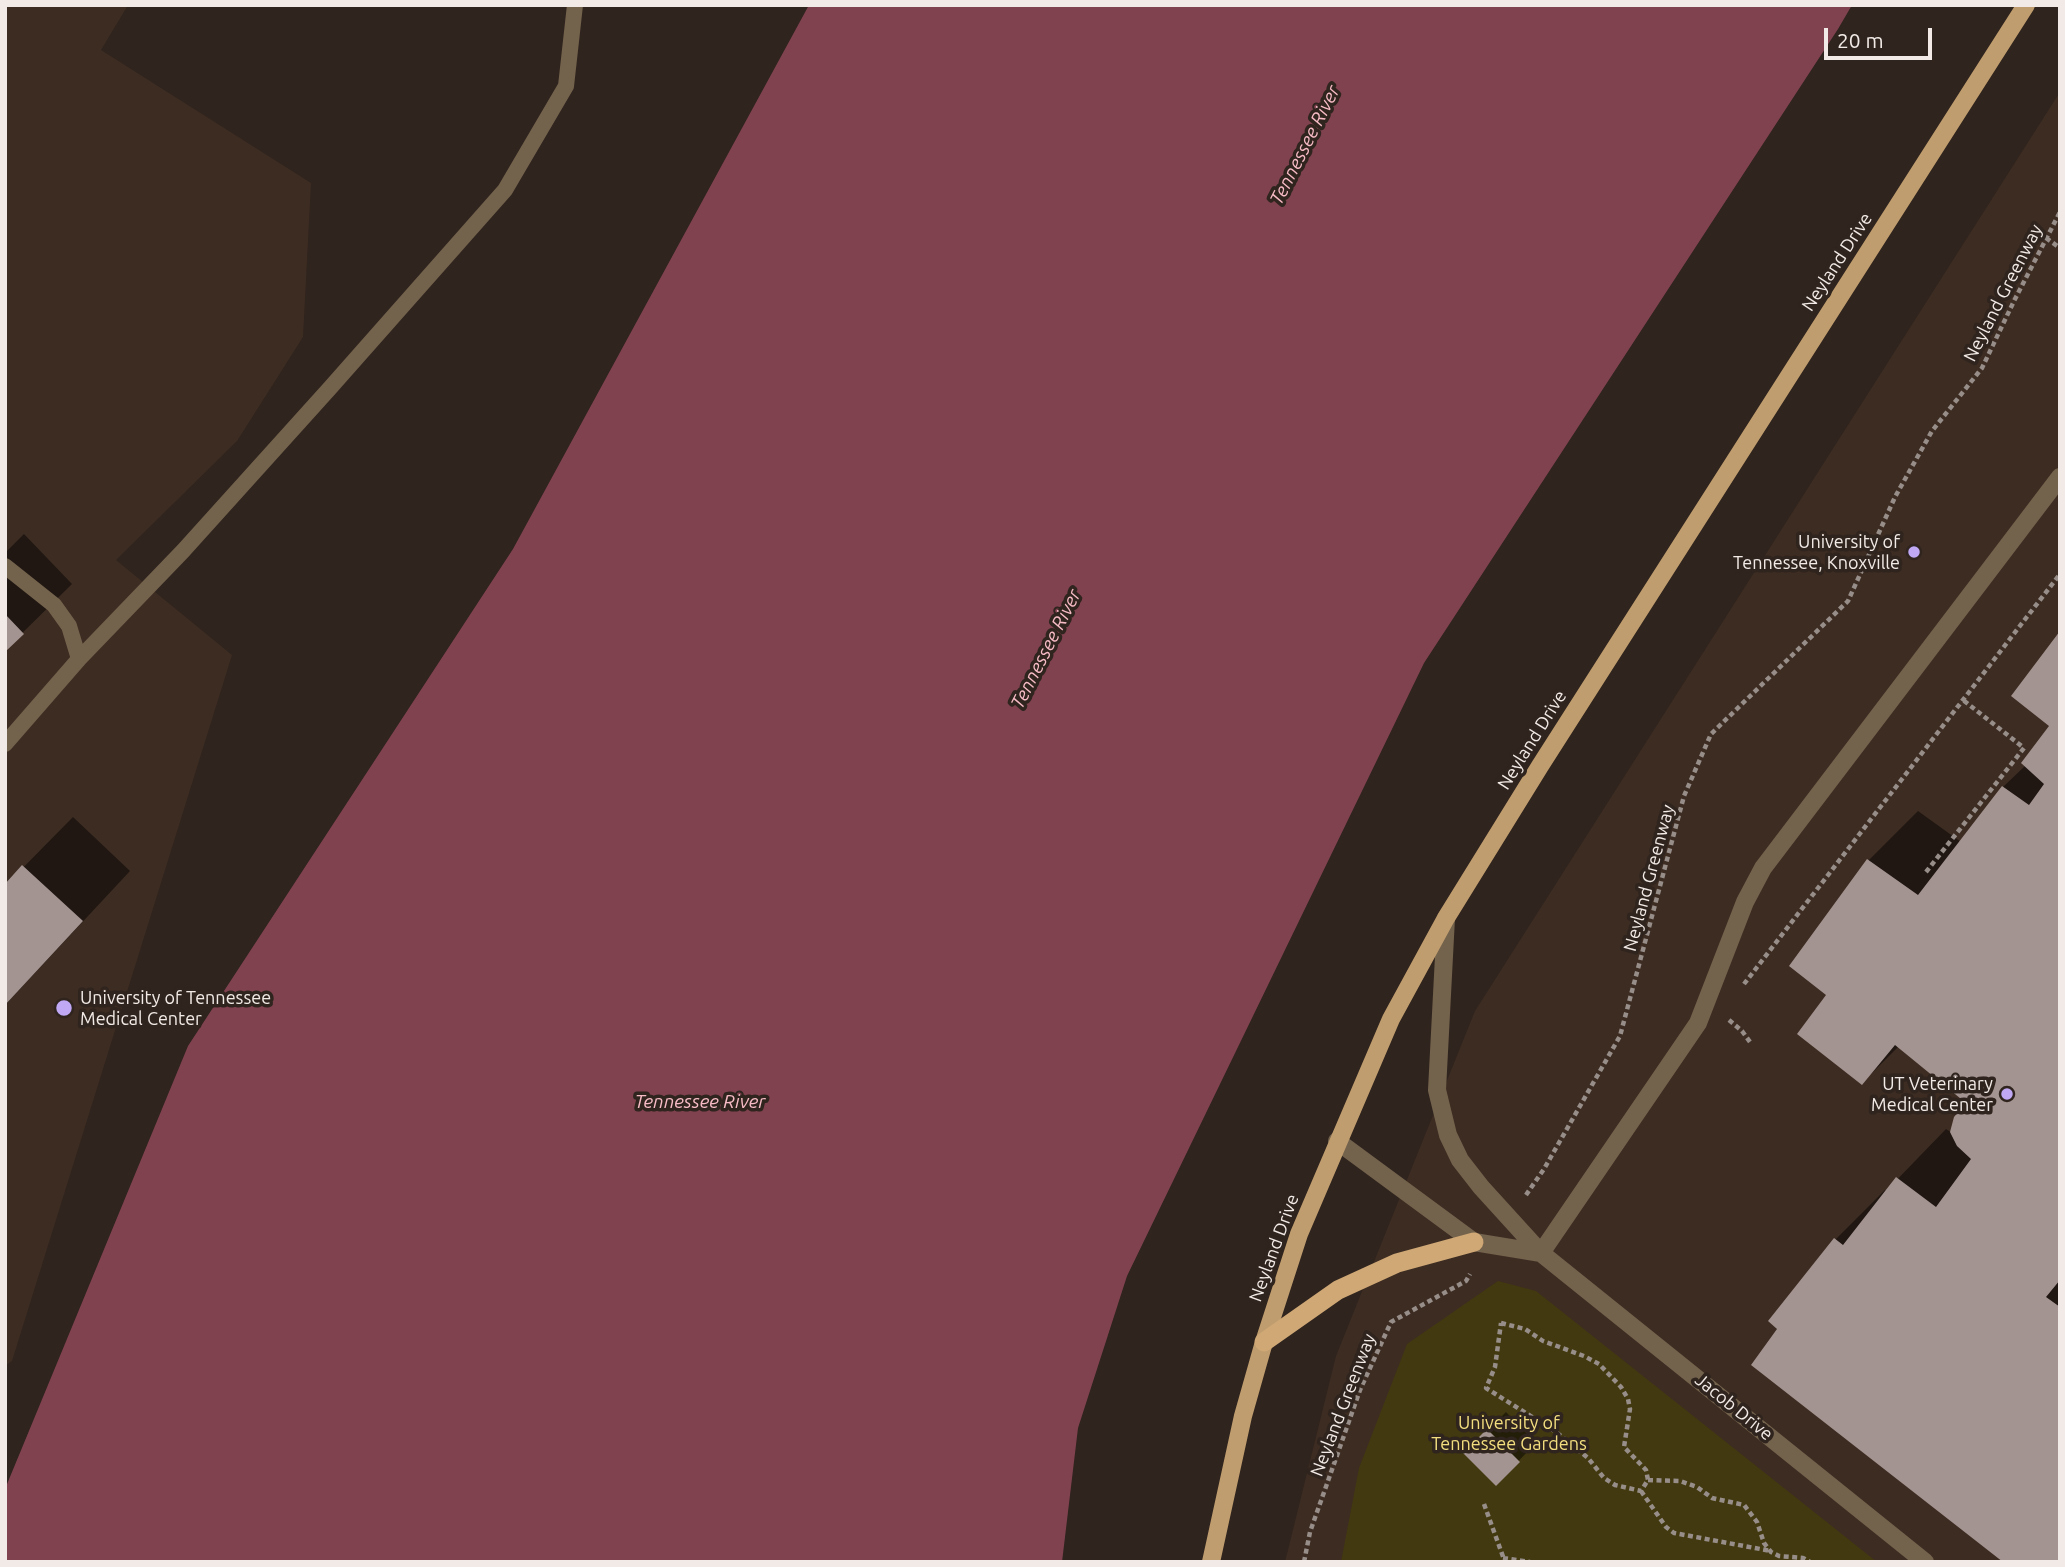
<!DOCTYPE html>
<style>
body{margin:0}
#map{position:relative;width:2065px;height:1567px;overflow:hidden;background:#2f241e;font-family:Ubuntu,sans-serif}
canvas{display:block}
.frame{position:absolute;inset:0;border:7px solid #f2eae6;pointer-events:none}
.scale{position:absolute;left:1824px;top:28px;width:108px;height:32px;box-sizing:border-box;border:4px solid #f2eae6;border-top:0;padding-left:9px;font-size:21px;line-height:24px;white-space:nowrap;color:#f2eae6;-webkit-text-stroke:5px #2f241e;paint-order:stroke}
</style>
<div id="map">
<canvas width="2065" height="1567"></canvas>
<div class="frame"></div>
<div class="scale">20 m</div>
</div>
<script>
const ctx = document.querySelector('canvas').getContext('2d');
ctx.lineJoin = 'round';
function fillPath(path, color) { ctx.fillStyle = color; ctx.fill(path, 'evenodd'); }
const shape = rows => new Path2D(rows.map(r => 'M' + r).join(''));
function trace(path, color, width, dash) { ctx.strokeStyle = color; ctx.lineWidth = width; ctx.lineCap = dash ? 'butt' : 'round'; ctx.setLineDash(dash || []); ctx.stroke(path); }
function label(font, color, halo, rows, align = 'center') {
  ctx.font = font + ' Ubuntu,sans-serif'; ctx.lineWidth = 7; ctx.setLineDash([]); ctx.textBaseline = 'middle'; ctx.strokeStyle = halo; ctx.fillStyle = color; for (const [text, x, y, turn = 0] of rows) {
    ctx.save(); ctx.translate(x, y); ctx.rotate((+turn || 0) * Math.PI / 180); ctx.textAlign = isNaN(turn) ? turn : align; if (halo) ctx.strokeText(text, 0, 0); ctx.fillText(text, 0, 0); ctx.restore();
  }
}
const built = shape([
 [5,5,128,5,101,50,311,183,303,337,237,441,116,560,232,655,12,1361,5,1366],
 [2060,92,2060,1562,1285,1562,1336,1356,1475,1011]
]);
const green = shape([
 [1498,1281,1536,1291,1877,1562,1341,1562,1359,1468,1407,1344]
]);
const water = shape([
 [809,5,1852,5,1838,29,1424,663,1127,1276,1078,1428,1062,1562,5,1562,5,1489,188,1046,513,549]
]);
const shadow = shape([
 [24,534,72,584,5,650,5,553],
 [2060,634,2060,1562,1771,1321,1836,1239,1885,1190,1886,1191,1946,1129,1952,1133,1968,1102,1899,1046,1862,1083,1829,995,1792,966,1869,860,1918,811,1961,842,2003,787,2026,765,2051,726],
 [73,817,130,871,5,1005,5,886],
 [1506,1412,1536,1443,1496,1484,1465,1453]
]);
const building = shape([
 [5,614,24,634,5,652],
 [2060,631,2060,1280,2046,1297,2060,1307,2060,1562,2003,1562,1751,1365,1777,1329,1768,1321,1834,1238,1843,1245,1896,1177,1936,1207,1971,1159,1957,1146,1950,1132,1954,1117,1966,1103,1895,1045,1862,1085,1797,1034,1826,995,1789,966,1867,859,1918,895,2002,786,2029,805,2044,784,2021,763,2049,726,2011,696],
 [22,865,83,921,5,1005,5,884],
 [1487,1429,1520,1462,1496,1486,1463,1453]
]);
const path = shape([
 [2046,238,2060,248],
 [1926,872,2024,748,1963,700],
 [1744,984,2060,574],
 [1729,1020,1742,1031,1750,1042],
 [1526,1195,1544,1169,1620,1036,1684,796,1711,734,1848,601,1895,497,1932,431,1982,368,2014,301,2060,212],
 [1501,1323,1525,1329,1543,1341,1584,1356,1599,1364,1621,1387,1628,1399,1630,1409,1624,1447,1646,1470,1648,1480,1641,1491,1615,1485,1604,1478,1588,1458,1556,1432,1486,1388,1495,1367,1501,1323],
 [1648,1480,1680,1481,1697,1487,1712,1498,1744,1505,1757,1522,1764,1543,1771,1552,1779,1556,1803,1558,1810,1562],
 [1641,1491,1666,1527,1674,1533,1771,1551],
 [1484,1504,1505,1562],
 [1503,1558,1530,1562],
 [1304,1562,1310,1532,1360,1390,1391,1322,1466,1281,1470,1274]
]);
const service = shape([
 [5,566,54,605,69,626,79,659,5,744],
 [79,659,183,551,330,388,505,190,566,86,575,5]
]);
const minor = shape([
 [1446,918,1437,1090,1448,1135,1460,1160,1481,1187,1541,1253,1925,1562],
 [1337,1141,1474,1242,1541,1253],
 [1541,1253,1698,1023,1745,902,1763,868,2060,477]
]);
const primary = shape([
 [1211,1562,1243,1416,1264,1342,1299,1234,1391,1019,1446,918,1540,766,2026,5]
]);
const trunk = shape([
 [1264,1342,1338,1290,1397,1263,1474,1242]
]);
const markers = [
 [1914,552,7,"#c0a8f4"],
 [64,1008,9,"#c0a8f4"],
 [2007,1094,7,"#c0a8f4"]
];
const streetNames = [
 ["Neyland Drive",1837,262,-57],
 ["Neyland Greenway",2003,293,-63],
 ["Neyland Drive",1532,740,-58],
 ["Neyland Greenway",1649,878,-75],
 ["Neyland Drive",1274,1248,-70],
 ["Neyland Greenway",1343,1405,-69],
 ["Jacob Drive",1734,1407,39]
];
const poiNames = [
 ["University of",1900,542],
 ["Tennessee, Knoxville",1900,563],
 ["University of Tennessee",80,998,"left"],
 ["Medical Center",80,1019,"left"],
 ["UT Veterinary",1993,1084],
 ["Medical Center",1993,1105]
];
const parkNames = [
 ["University of",1509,1423],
 ["Tennessee Gardens",1509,1444]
];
const waterNames = [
 ["Tennessee River",1305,145,-63],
 ["Tennessee River",1046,649,-63],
 ["Tennessee River",700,1102]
];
fillPath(built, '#3d2c22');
fillPath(green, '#423910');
fillPath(water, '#814250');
fillPath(shadow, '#0007');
fillPath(building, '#a49491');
trace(path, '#978e89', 4.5, [5, 3.5]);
trace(service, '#73624c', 16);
trace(minor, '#73624c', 18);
trace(primary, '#c09d6e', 18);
trace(trunk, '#cfa875', 19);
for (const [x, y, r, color] of markers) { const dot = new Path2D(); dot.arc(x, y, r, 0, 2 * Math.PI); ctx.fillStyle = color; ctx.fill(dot); trace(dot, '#2f241e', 2.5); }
label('18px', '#f2eae6', '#2f241e', streetNames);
label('18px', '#f2eae6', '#2f241e', poiNames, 'right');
label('18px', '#f3de7f', '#2f241e', parkNames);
label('italic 19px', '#f7bbc6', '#2f241e', waterNames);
</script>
